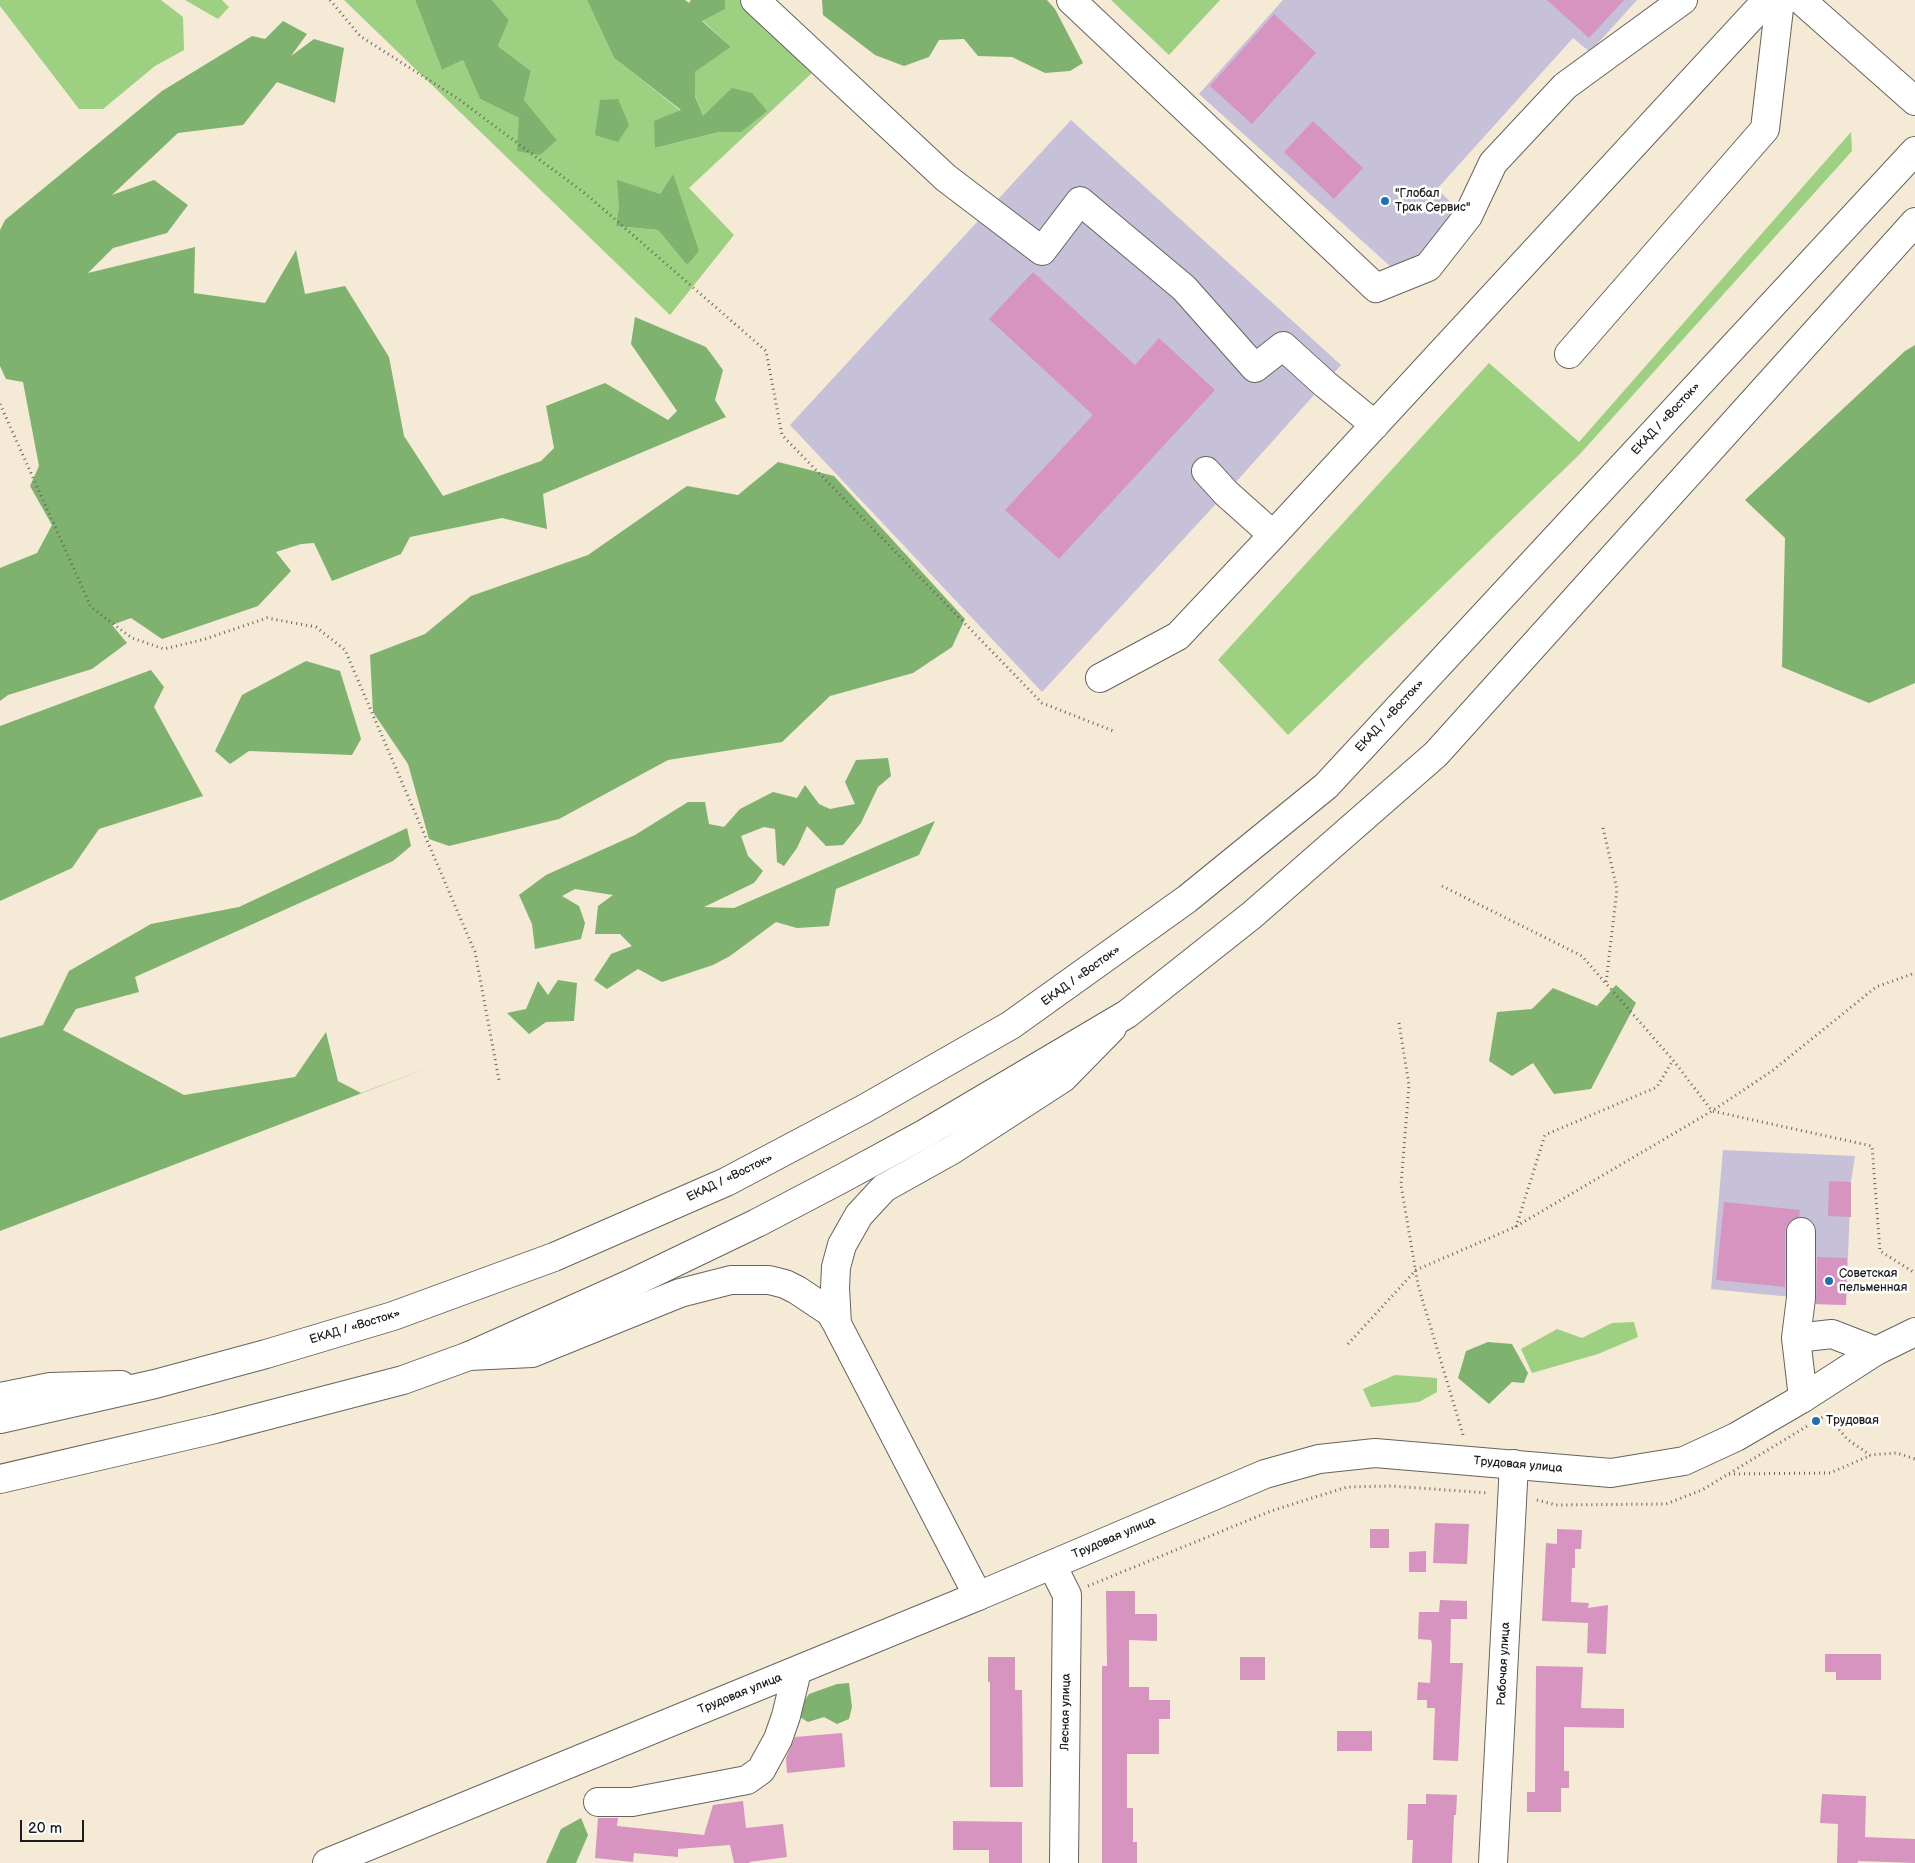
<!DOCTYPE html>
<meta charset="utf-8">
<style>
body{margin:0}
#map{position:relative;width:1915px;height:1863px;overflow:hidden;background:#f4ead5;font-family:"Balsamiq Sans",sans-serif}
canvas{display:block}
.scale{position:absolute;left:20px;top:1820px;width:64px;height:22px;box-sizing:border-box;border:2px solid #1c1c1c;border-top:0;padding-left:6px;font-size:15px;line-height:18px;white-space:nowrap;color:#1c1c1c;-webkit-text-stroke:4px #fff;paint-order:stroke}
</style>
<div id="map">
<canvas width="1915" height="1863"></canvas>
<div class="scale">20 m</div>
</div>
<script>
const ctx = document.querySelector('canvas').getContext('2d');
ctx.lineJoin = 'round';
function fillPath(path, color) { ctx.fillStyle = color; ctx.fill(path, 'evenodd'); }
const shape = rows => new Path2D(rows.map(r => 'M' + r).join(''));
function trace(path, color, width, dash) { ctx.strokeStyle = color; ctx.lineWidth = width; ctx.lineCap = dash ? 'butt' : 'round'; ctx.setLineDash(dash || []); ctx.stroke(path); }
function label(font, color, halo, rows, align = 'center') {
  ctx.font = font + ' "Balsamiq Sans",sans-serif'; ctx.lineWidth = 5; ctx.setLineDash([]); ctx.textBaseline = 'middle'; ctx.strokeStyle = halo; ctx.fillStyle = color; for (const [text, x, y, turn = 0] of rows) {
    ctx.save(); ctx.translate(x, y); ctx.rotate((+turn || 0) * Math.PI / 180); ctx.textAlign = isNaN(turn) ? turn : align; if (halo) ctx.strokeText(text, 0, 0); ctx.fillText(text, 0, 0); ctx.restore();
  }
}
const industrial = shape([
 [1283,0,1637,0,1590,52,1573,38,1437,189,1460,211,1401,276,1199,94],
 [1071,120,1341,365,1226,493,1042,692,790,425],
 [1723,1150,1855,1156,1851,1182,1846,1305,1812,1304,1801,1298,1711,1289]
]);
const green = shape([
 [0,0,161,0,183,17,184,50,155,66,103,109,79,109,0,6],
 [185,0,222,0,229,7,218,19],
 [344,0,415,0,442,70,463,60,480,99,519,118,557,140,524,100,531,71,498,46,509,20,492,0,587,0,614,58,681,111,655,148,719,132,741,132,703,116,695,95,695,72,731,47,702,20,725,9,725,0,739,0,814,71,689,188,734,235,670,315],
 [673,174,687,265,658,230,616,226,619,206,660,194],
 [1111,0,1220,0,1169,55],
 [1851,132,1852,151,1580,454,1288,735,1218,660,1489,363,1579,442],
 [1634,1322,1638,1337,1598,1354,1532,1373,1521,1349,1557,1329,1582,1338,1612,1323],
 [1395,1375,1437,1378,1437,1392,1419,1402,1371,1407,1363,1389]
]);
const forest = shape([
 [415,0,492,0,509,20,498,46,531,71,524,100,557,140,540,155,517,151,519,118,480,99,463,60,442,70],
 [587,0,685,0,689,3,691,0,725,0,725,9,702,21,731,47,695,72,695,96,703,116,732,88,752,93,767,111,741,132,719,132,655,148,654,121,681,110,614,58],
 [822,0,1047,0,1055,9,1083,63,1070,71,1045,73,1012,57,978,56,964,39,939,40,929,57,904,66,875,55,823,15],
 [283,21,307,34,291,56,314,39,344,48,335,103,277,82,243,125,178,133,112,195,154,180,188,205,167,233,113,248,88,273,195,247,194,293,265,303,296,250,305,294,345,286,389,357,404,436,443,496,541,461,554,448,546,406,605,383,668,420,677,411,631,344,635,317,706,347,723,370,715,400,726,417,543,494,547,529,502,518,410,537,401,554,332,581,314,543,301,544,276,552,291,571,258,606,162,639,131,618,112,625,127,643,92,669,8,695,0,701,0,568,37,553,52,525,30,486,39,466,23,382,6,379,0,366,0,230,5,220,162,91,252,36,265,39],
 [618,99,629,125,618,142,595,135,600,100],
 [673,174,699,251,687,265,658,230,616,226,619,206,617,180,660,194],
 [1915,345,1915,683,1869,703,1782,667,1785,538,1745,500,1905,351],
 [778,462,834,476,965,619,952,647,913,673,830,696,782,742,668,760,559,819,449,846,429,839,408,764,373,712,370,655,425,634,471,596,588,555,687,486,738,495],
 [306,661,340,671,361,739,352,755,249,751,230,764,215,751,242,695],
 [151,670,164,687,154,707,203,796,99,829,72,868,0,901,0,726],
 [888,758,891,776,878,787,861,823,843,845,826,846,807,826,797,848,784,866,777,862,775,829,764,827,741,836,748,856,763,871,754,883,704,907,734,908,935,821,919,855,836,889,829,926,797,928,776,922,730,956,713,965,662,982,638,969,607,989,594,980,611,954,632,946,620,934,595,934,598,906,613,895,575,889,562,896,579,906,585,923,581,939,535,949,532,924,519,895,546,875,635,835,688,802,705,802,709,824,724,827,740,809,773,792,797,798,805,785,819,804,830,809,855,804,845,782,856,760],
 [407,828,411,846,393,861,135,977,139,992,76,1009,63,1030,184,1095,295,1077,326,1032,338,1081,361,1093,433,1066,0,1231,0,1038,43,1025,69,971,151,924,239,907],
 [558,980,577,983,574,1021,546,1022,529,1034,507,1013,526,1009,538,981,548,995],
 [1616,985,1636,1003,1591,1089,1554,1094,1533,1063,1512,1076,1489,1061,1497,1012,1532,1009,1553,988,1597,1006],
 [1488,1342,1512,1344,1528,1373,1524,1383,1512,1382,1489,1404,1458,1378,1466,1351],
 [849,1683,852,1707,849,1719,837,1724,824,1717,808,1722,795,1714,809,1694,837,1684],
 [581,1818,588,1835,576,1863,546,1863,561,1829]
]);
const building = shape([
 [1547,0,1624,0,1589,38],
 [1274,14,1316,53,1252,124,1210,86],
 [1313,121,1363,168,1334,199,1284,152],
 [1033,272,1135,365,1159,338,1215,390,1059,559,1005,510,1093,415,989,319],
 [1829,1181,1851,1182,1851,1217,1828,1216],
 [1724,1202,1800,1210,1799,1217,1793,1219,1788,1224,1785,1232,1785,1287,1716,1280],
 [1817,1257,1847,1258,1846,1305,1816,1304],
 [1435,1523,1469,1524,1467,1564,1433,1563],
 [1370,1529,1389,1529,1389,1548,1370,1548],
 [1557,1529,1582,1530,1581,1549,1575,1549,1575,1568,1572,1568,1571,1602,1589,1603,1588,1608,1608,1605,1606,1654,1587,1653,1588,1623,1542,1621,1546,1543,1557,1544],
 [1426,1551,1426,1572,1409,1572,1409,1552],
 [1106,1591,1135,1591,1135,1614,1157,1614,1157,1641,1129,1640,1129,1687,1149,1687,1149,1700,1170,1700,1170,1719,1159,1719,1159,1754,1127,1754,1127,1808,1133,1808,1133,1842,1137,1842,1137,1863,1102,1863,1102,1666,1107,1666],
 [1440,1600,1467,1601,1467,1619,1451,1619,1450,1663,1463,1663,1458,1761,1433,1760,1435,1708,1427,1708,1427,1700,1417,1700,1418,1682,1430,1683,1432,1645,1431,1640,1418,1639,1419,1612,1439,1612],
 [1825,1654,1881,1654,1881,1680,1836,1680,1836,1672,1825,1672],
 [988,1657,1015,1657,1015,1690,1022,1690,1023,1787,990,1787,990,1682,988,1682],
 [1240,1657,1265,1657,1265,1680,1240,1680],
 [1536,1666,1583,1667,1581,1708,1624,1709,1624,1728,1564,1727,1564,1771,1569,1771,1569,1788,1561,1788,1561,1812,1527,1812,1527,1792,1535,1792],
 [1337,1731,1372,1731,1372,1751,1337,1751],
 [842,1733,845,1767,787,1773,786,1758,795,1737],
 [1426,1794,1457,1795,1456,1815,1454,1815,1452,1863,1412,1863,1413,1840,1407,1840,1408,1804,1426,1804],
 [1822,1794,1866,1796,1865,1837,1915,1839,1915,1863,1858,1861,1858,1863,1837,1863,1838,1824,1820,1823],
 [743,1801,746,1828,783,1824,787,1857,749,1862,750,1863,734,1863,730,1845,678,1849,678,1857,634,1853,633,1862,595,1858,598,1818,618,1818,617,1826,704,1835,713,1805],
 [953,1821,1022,1822,1022,1863,989,1863,989,1850,953,1850]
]);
const path = shape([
 [330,0,360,36,457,98,587,195,766,351,782,435,1042,703,1116,732],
 [0,404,91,607,132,638,164,649,205,639,267,618,316,627,345,650,475,952,499,1080],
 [1603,828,1617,889,1606,983],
 [1442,886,1582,956,1673,1060,1712,1111,1872,1146,1880,1251,1915,1273],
 [1399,1023,1409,1085,1401,1185,1418,1285,1464,1438],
 [1516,1227,1545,1135,1657,1087,1673,1060],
 [1348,1344,1416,1270,1515,1227,1712,1111,1772,1071,1876,987,1915,973],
 [1817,1420,1827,1415,1847,1439,1870,1455,1897,1453,1915,1459],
 [1729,1474,1830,1473,1869,1456],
 [1537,1500,1556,1505,1666,1504,1702,1490,1809,1425],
 [1088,1586,1271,1511,1347,1487,1391,1486,1489,1493]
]);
const minor = shape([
 [755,0,946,178,1042,251,1080,201,1184,288,1255,368,1283,346,1325,384,1375,425],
 [1071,0,1376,288,1428,267,1468,216,1493,163,1565,86,1683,0],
 [1801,0,1915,101],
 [1569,354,1765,129,1780,0],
 [1206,471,1226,493,1273,535],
 [1100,678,1178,636,1273,535,1767,0],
 [1796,1338,1801,1298,1801,1232],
 [1803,1398,1796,1338,1832,1334,1876,1351],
 [1052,1565,1067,1595,1064,1863],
 [598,1802,632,1802,747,1780,761,1770,778,1739,786,1716,797,1671],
 [327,1863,978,1596],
 [1493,1863,1514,1464]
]);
const major = shape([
 [837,1324,835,1288,836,1267,842,1245,859,1215,884,1188,952,1150,1063,1078,1112,1028],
 [469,1356,532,1353,680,1293,731,1280,769,1280,785,1284,797,1290,830,1312,837,1324,978,1596,1265,1474,1319,1459,1375,1453,1611,1473,1684,1461,1736,1437,1803,1398,1876,1351,1915,1332],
 [0,1397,50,1387,121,1385]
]);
const highway = shape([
 [0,1419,155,1384,266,1354,393,1316,554,1257,726,1182,864,1109,1011,1025,1187,899,1326,786,1915,151],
 [0,1479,215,1429,403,1380,469,1356,630,1284,757,1223,841,1179,924,1134,1127,1014,1252,915,1436,754,1915,222]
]);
const markers = [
 [1385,201,5,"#1f6fb2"],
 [1829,1281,5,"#1f6fb2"],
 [1816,1421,5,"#1f6fb2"]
];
const poiNames = [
 ["\"Глобал",1395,194],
 ["Трак Сервис\"",1395,208],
 ["Советская",1839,1274],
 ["пельменная",1839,1288],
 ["Трудовая",1826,1421]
];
const streetNames = [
 ["ЕКАД / «Восток»",1666,419,-47],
 ["ЕКАД / «Восток»",1390,716,-47],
 ["ЕКАД / «Восток»",1081,976,-36],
 ["ЕКАД / «Восток»",730,1178,-26],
 ["ЕКАД / «Восток»",355,1327,-17],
 ["Трудовая улица",1518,1465,5],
 ["Трудовая улица",1114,1538,-23],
 ["Рабочая улица",1504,1664,-87],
 ["Трудовая улица",740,1694,-22],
 ["Лесная улица",1066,1712,-89]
];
fillPath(industrial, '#c7c0d9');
fillPath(green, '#9dd080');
fillPath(forest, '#7eb26e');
fillPath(building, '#d894c0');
trace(minor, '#68645d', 30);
trace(major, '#68645d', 30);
trace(highway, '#68645d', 30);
trace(path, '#68645d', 3, [1, 4]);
trace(minor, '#fff', 28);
trace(major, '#fff', 28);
trace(highway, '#fff', 28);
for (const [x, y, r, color] of markers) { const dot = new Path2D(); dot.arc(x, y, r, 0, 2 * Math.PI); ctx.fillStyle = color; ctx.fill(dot); trace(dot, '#fff', 2); }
label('12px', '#1c1c1c', '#fff', poiNames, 'left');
label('12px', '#1c1c1c', '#fff', streetNames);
</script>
